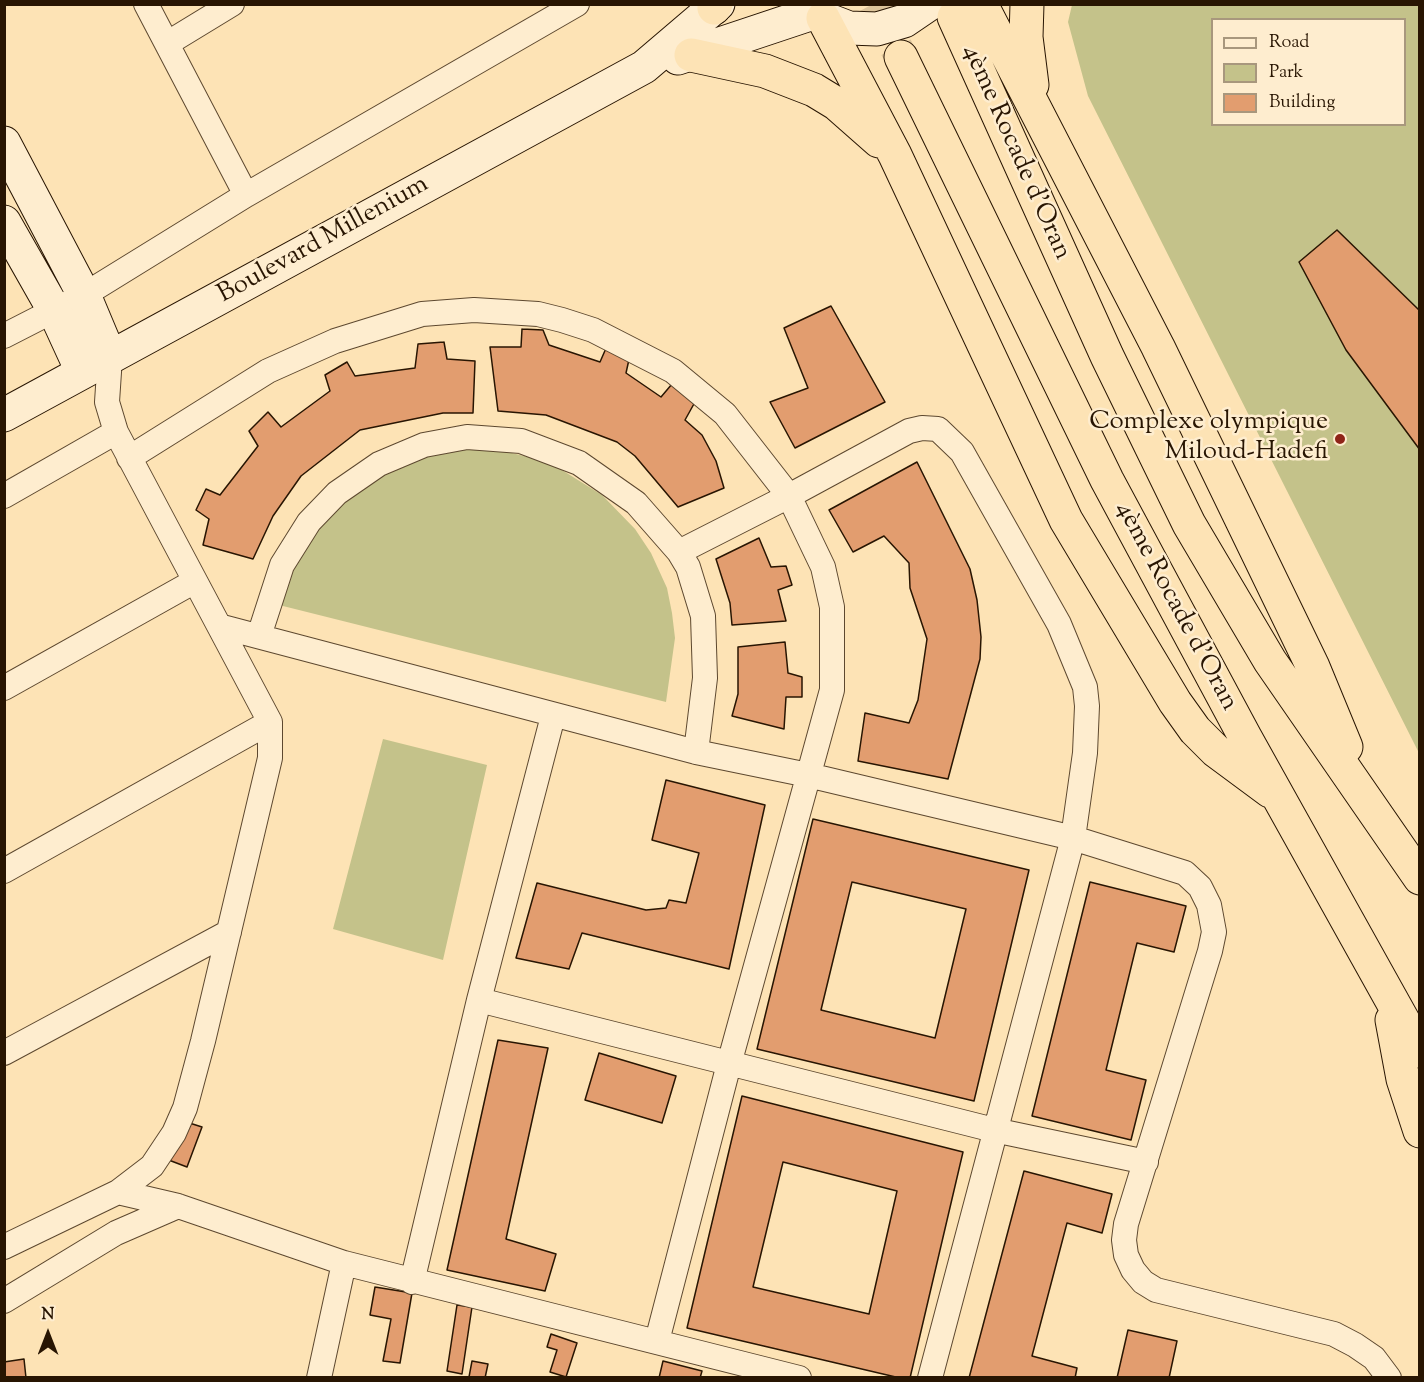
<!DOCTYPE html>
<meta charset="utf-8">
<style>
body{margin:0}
#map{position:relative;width:1424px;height:1382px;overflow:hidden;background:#fde3b5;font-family:"Sorts Mill Goudy",serif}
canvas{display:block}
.frame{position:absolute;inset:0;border:6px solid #281502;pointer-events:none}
.legend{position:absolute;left:1211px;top:18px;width:195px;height:108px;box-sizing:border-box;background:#feedcf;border:2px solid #a8977d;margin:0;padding:8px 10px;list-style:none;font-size:18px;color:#281502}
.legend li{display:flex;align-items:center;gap:12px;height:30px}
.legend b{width:30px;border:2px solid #a8977d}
.north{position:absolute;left:18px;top:1304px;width:60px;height:60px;-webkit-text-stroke:4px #feedcf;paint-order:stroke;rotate:0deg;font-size:16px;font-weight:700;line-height:24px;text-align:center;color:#281502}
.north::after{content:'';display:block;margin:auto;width:21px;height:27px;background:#281502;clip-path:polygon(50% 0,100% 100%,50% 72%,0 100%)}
</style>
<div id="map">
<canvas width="1424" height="1382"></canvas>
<div class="frame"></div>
<ul class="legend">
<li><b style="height:8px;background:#feedcf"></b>Road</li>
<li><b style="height:16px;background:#c4c28a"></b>Park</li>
<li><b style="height:16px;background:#e29d6f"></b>Building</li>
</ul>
<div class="north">N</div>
</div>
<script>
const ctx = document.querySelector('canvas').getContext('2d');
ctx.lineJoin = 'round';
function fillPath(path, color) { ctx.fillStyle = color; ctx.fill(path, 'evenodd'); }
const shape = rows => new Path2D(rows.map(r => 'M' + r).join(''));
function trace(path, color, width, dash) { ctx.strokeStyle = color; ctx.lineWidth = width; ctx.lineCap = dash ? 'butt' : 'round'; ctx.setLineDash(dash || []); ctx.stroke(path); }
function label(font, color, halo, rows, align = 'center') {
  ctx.font = font + ' "Sorts Mill Goudy",serif'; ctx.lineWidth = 5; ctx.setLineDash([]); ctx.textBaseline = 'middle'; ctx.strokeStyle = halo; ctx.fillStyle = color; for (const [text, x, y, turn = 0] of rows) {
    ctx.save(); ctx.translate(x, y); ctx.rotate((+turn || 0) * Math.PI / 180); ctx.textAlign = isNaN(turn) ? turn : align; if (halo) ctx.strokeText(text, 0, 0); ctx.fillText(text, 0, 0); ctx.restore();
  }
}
const green = shape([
 [1072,5,1419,5,1419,753,1088,96,1068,22],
 [1212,20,1404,20,1404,124,1212,124],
 [448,447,495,449,549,462,602,495,635,529,651,553,667,588,672,613,675,638,666,702,271,603,315,527,365,478],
 [383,739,487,765,443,960,333,929]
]);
const building = shape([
 [1337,230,1420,311,1420,450,1346,350,1299,262,1337,230],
 [831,306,885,402,795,448,770,402,808,388,784,328,831,306],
 [522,329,543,330,549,345,600,362,607,346,630,355,626,373,661,397,672,384,695,402,685,420,702,435,716,461,724,488,678,507,635,456,617,442,546,415,498,411,490,347,521,347,522,329],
 [444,342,447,359,475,361,473,413,443,413,360,430,301,476,273,516,253,559,203,545,209,519,196,510,206,489,220,495,258,446,249,431,268,412,281,427,330,391,325,375,347,362,355,376,415,368,418,344,444,342],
 [917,462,970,569,977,600,981,637,980,659,948,779,858,761,865,713,909,723,918,700,927,639,910,588,909,563,884,536,853,552,829,510,917,462],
 [759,538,771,567,786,566,792,585,778,590,786,621,732,625,730,603,716,559,759,538],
 [785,642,788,673,802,677,802,697,786,697,784,729,732,716,738,694,738,647,785,642],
 [666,780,765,805,729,969,582,933,569,969,516,958,537,883,646,910,666,908,669,900,686,903,699,853,652,840,666,780],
 [813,819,1029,870,974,1101,757,1049,813,819],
 [852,882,966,909,935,1038,821,1010,852,882],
 [1090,882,1186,906,1174,952,1137,943,1106,1070,1146,1080,1131,1140,1032,1116,1090,882],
 [498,1040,548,1048,506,1239,556,1254,545,1291,447,1270,498,1040],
 [599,1053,676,1076,662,1123,585,1100,599,1053],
 [742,1096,963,1152,910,1378,900,1378,687,1328,742,1096],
 [783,1162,897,1191,869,1314,753,1287,783,1162],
 [180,1120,202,1127,187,1167,166,1159,180,1120],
 [1024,1171,1112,1194,1102,1233,1067,1223,1032,1356,1077,1368,1075,1378,969,1378,1024,1171],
 [375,1287,412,1293,400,1363,383,1361,391,1319,370,1315,375,1287],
 [457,1305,472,1307,462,1374,447,1371,457,1305],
 [1128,1330,1177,1341,1169,1378,1117,1378,1128,1330],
 [551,1334,577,1343,566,1377,550,1372,557,1350,547,1347,551,1334],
 [24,1359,26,1378,4,1378,4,1362,24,1359],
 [472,1361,488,1364,485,1378,469,1377,472,1361],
 [663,1361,702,1371,700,1378,659,1378,663,1361]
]);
const motorwayTunnel = shape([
 [873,4,898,51]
]);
const minor = shape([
 [146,4,246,195],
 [168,43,232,4],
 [4,336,84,295,246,195,577,4],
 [129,458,268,371,335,341,422,314,474,310,538,314,562,320,593,330,673,371,725,414,789,496,823,567,832,607,832,690,729,1064,657,1341],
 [4,496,116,432],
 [679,552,789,496,909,431,922,428,938,429,962,452,1059,624,1085,687,1087,706,1085,753,1073,838,930,1378],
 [219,626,696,752,808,775,1073,838,1185,873,1200,887,1209,905,1214,932,1210,951,1126,1224,1124,1240,1126,1255,1133,1270,1143,1282,1156,1290,1334,1334,1355,1345,1374,1358,1389,1378],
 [259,636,282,565,309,522,337,493,379,464,424,445,467,437,521,441,579,463,636,503,679,552,688,567,703,616,705,678,696,752],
 [4,688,195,581],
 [4,871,270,722],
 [479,1000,994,1130,1146,1162],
 [4,1053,229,932],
 [118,1192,178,1206,344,1263,799,1378],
 [4,1247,118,1192,152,1166,174,1133,185,1108,203,1041,270,758,270,722,116,432,107,402,110,357],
 [412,1282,479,1000,553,716],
 [4,1301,116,1233,178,1206],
 [319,1378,344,1263]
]);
const secondary = shape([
 [806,6,823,18,849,28,877,29,904,21,929,4],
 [678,58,813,13],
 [4,143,84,295,110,357],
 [4,222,54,310,82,371],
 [4,415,644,67,718,4]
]);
const motorway = shape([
 [981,4,1158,347,1313,667,1346,747],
 [1027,4,1026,37,1032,85],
 [714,8,716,4],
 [954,17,1107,356,1189,524,1270,661,1420,878],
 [823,18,895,155,1066,520,1175,702,1195,730,1216,751,1270,791],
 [691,55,765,71,814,90,837,104,879,141],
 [901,57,1107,480,1245,737,1420,1051],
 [1392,1020,1403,1079,1420,1131]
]);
const markers = [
 [1340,439,6,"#8f2418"]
];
const streetNames = [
 ["4ème Rocade d'Oran",1015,153,66],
 ["Boulevard Millenium",324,241,-29],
 ["4ème Rocade d'Oran",1175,607,62]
];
const poiNames = [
 ["Complexe olympique",1328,424],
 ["Miloud-Hadefi",1328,454]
];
fillPath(green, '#c4c28a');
fillPath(building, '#e29d6f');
trace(building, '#281502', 1.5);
trace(motorwayTunnel, '#ddc49a', 33, [33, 16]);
trace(minor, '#5d482f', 26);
trace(secondary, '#281502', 35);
trace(motorway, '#281502', 35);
trace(minor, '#feedcf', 24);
trace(secondary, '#feedcf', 33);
trace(motorway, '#fde3b5', 33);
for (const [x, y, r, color] of markers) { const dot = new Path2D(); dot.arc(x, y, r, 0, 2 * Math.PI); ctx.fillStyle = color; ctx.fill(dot); trace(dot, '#feedcf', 2); }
label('26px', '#281502', '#feedcf', streetNames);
label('26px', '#281502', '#feedcf', poiNames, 'right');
</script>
